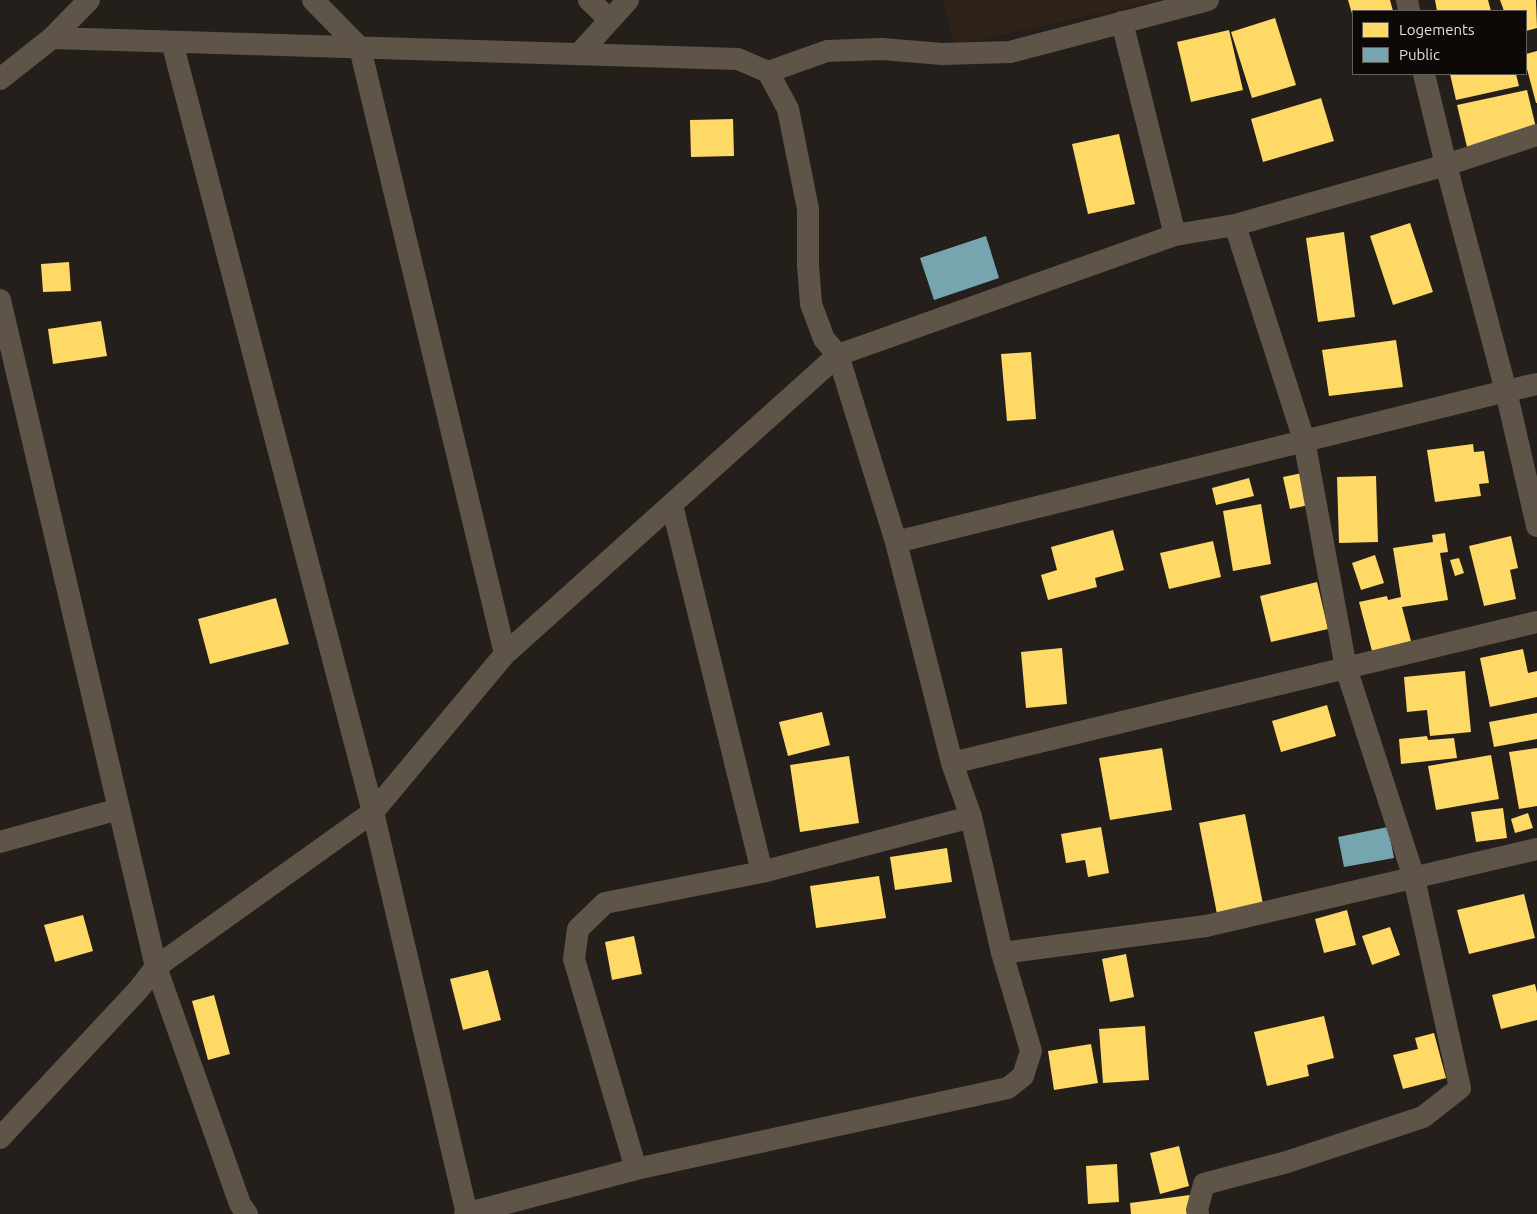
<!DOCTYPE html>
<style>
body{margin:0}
#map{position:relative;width:1537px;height:1214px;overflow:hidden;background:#241f1a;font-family:Ubuntu,sans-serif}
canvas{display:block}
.legend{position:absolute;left:1352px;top:10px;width:175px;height:65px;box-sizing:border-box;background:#0d0906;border:1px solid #635f5b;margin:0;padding:6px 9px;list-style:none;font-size:15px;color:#e5dfda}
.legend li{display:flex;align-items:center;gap:10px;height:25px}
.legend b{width:25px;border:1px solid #635f5b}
</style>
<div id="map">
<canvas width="1537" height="1214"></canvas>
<ul class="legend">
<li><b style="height:14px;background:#ffd966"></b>Logements</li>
<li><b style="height:14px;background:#76a5af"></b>Public</li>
</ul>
</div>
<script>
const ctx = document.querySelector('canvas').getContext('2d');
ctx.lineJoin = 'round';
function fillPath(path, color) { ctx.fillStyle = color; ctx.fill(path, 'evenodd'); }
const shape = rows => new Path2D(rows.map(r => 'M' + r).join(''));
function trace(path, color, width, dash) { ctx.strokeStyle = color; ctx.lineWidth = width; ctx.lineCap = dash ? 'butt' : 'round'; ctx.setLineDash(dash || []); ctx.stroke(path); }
const built = shape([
 [943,0,1161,0,954,45]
]);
const homes = shape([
 [1348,0,1390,0,1393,11,1353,11,1353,17],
 [1435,0,1488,0,1491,11,1437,11],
 [1500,0,1536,0,1537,28,1526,31,1526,11,1504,11],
 [1275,18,1296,85,1252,98,1231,32],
 [1229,30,1243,90,1191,102,1177,42],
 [1537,51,1537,103,1536,103,1526,65,1526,54],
 [1450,74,1516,74,1519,86,1456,100],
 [1527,90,1537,132,1467,147,1457,105],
 [1321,98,1334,141,1263,162,1251,119],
 [733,119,734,156,691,157,690,120],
 [1119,134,1135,204,1088,214,1072,144],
 [1410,223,1433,292,1393,305,1370,236],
 [1344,232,1355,317,1318,322,1306,238],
 [69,262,71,291,43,292,41,264],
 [101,321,107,356,53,364,48,329],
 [1396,340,1403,387,1329,396,1322,350],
 [1031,352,1036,419,1007,421,1001,354],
 [1473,444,1474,452,1484,451,1489,483,1479,484,1481,496,1435,502,1427,450],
 [1307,472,1314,504,1290,509,1283,477],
 [1376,476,1378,542,1339,543,1337,477],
 [1249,478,1254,496,1216,505,1212,488],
 [1261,504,1271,564,1233,571,1223,511],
 [1113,530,1124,570,1095,578,1097,587,1048,600,1041,575,1057,570,1051,547],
 [1445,533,1448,552,1440,553,1448,600,1402,607,1411,641,1372,651,1359,602,1387,596,1388,600,1401,597,1393,548,1433,542,1432,535],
 [1511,536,1518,568,1510,570,1516,599,1484,606,1469,546],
 [1213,541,1221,577,1169,589,1160,553],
 [1375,555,1384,583,1361,590,1352,563],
 [1459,558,1464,573,1455,576,1450,560],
 [1317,582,1328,629,1271,642,1260,596],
 [276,598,289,644,210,664,198,619],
 [1062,648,1067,704,1026,708,1021,652],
 [1523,649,1528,673,1537,671,1537,697,1490,707,1480,658],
 [1465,671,1471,732,1430,736,1427,710,1407,712,1404,677],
 [1327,705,1336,736,1281,752,1272,721],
 [822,712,830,745,788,756,779,722],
 [1537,713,1537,739,1494,747,1489,722],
 [1427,736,1428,740,1454,738,1457,758,1401,764,1399,739],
 [1162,748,1172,810,1110,820,1099,758],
 [1537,748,1537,806,1519,809,1509,752],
 [1491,755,1499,799,1436,810,1428,766],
 [849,756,859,823,800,832,790,765],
 [1503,808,1507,838,1476,842,1471,812],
 [1528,813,1533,828,1515,833,1511,819],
 [1245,814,1263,904,1217,914,1199,823],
 [1101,827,1109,873,1088,877,1085,860,1066,863,1061,834],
 [947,848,952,882,895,890,890,857],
 [879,876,886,918,816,928,810,886],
 [1524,894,1535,938,1469,954,1457,910],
 [1347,910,1356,945,1324,953,1315,919],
 [83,915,93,951,55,962,44,925],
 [1390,927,1400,955,1372,965,1362,936],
 [634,936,642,974,612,980,605,942],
 [1126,954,1134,997,1110,1002,1102,959],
 [488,970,501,1020,463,1030,450,979],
 [1535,984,1537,993,1537,1020,1501,1029,1492,995],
 [214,995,230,1054,208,1060,192,1001],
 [1324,1016,1334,1058,1307,1065,1309,1076,1267,1086,1254,1032],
 [1145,1026,1149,1080,1103,1083,1099,1029],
 [1434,1033,1446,1078,1403,1089,1393,1055,1418,1049,1415,1038],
 [1091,1044,1098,1083,1054,1090,1048,1051],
 [1179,1146,1189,1186,1160,1194,1150,1153],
 [1117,1164,1119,1202,1088,1204,1086,1166],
 [1190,1195,1192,1214,1131,1214,1130,1203]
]);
const public = shape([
 [986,236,999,278,934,300,920,258],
 [1388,827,1394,858,1344,867,1338,837]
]);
const minor = shape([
 [313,0,360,48,505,654],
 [589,0,610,20],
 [1407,0,1409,11],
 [1122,22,1175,235],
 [52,38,738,59,768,72,788,109,808,209,808,265,811,304,824,339,838,355,896,542,952,763,971,817,1002,953,1031,1051,1023,1076,1008,1088,636,1169,465,1214],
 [172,42,373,812,467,1214],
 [579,54,628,0],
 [768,72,827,51,882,49,942,54,1010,52,1208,0],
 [1424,74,1446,165,1506,391,1537,526],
 [0,79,52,38,89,0],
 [0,300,156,967,138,990,0,1138],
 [672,505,762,872],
 [896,542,1506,391,1537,384],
 [952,763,1537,622],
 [0,842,119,809],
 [1002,953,1206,926,1537,849],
 [636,1169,574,959,578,929,605,903,762,872,971,817],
 [247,1214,240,1204,156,967,373,812,505,654,838,355,1175,235,1235,225,1446,165,1537,135],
 [1198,1214,1197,1210,1204,1184,1287,1162,1423,1117,1460,1088,1414,878,1346,668,1304,440,1235,225]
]);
fillPath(built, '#2f2218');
fillPath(homes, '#ffd966');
fillPath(public, '#76a5af');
trace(minor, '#5e5447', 22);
</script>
